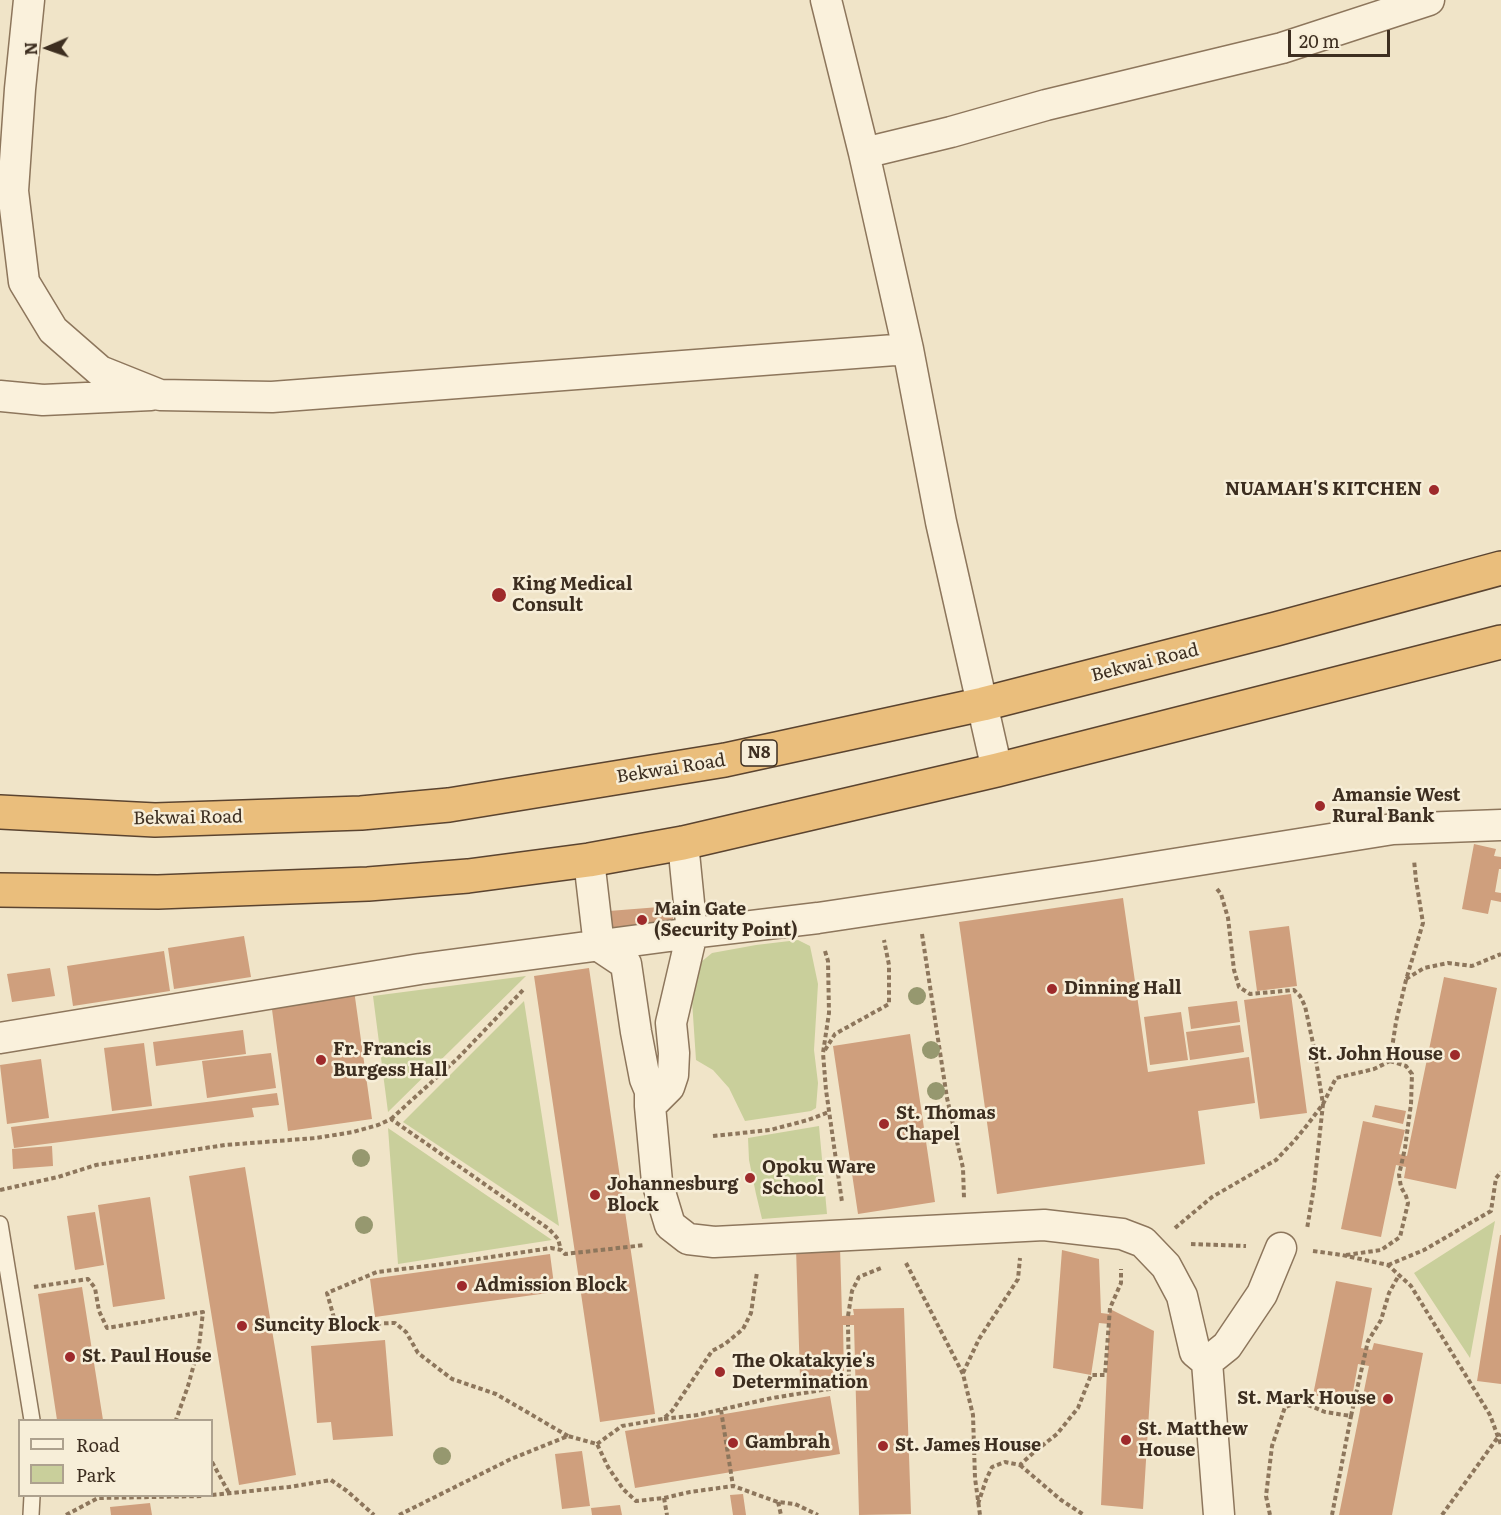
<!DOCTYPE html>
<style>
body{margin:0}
#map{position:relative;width:1501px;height:1515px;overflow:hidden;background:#f0e4c8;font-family:Literata,serif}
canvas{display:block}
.legend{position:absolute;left:18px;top:1419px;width:195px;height:78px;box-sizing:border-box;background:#f7eed8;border:2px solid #ada18e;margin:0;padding:8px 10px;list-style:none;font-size:18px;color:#3d2e20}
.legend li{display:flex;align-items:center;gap:12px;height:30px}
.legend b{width:30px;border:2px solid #ada18e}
.north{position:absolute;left:18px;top:18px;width:60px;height:60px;-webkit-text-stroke:4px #f7eed8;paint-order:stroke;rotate:268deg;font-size:16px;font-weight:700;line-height:24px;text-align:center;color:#3d2e20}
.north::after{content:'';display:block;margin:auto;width:21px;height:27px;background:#3d2e20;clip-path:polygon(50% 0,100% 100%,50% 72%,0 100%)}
.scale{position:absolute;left:1288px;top:30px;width:102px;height:27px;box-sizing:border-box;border:3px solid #3d2e20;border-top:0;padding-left:8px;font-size:18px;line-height:21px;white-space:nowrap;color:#3d2e20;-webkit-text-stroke:4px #f7eed8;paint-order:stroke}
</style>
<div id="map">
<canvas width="1501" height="1515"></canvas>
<ul class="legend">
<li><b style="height:8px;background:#faf1dc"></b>Road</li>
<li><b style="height:16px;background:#c9cf9b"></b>Park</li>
</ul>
<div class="north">N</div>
<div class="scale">20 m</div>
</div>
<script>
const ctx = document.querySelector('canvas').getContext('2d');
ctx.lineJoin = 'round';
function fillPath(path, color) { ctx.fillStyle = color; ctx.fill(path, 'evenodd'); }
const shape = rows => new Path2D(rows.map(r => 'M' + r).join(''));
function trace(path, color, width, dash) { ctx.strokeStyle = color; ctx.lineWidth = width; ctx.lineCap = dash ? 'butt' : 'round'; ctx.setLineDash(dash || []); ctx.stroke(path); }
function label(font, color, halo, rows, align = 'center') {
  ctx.font = font + ' Literata,serif'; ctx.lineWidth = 5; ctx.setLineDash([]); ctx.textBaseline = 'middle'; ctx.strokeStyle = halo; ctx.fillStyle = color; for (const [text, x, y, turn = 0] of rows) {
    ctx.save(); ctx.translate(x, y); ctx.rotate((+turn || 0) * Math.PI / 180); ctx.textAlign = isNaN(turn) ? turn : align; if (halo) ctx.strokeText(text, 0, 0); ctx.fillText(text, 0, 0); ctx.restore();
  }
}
const green = shape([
 [798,940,810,946,818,984,814,1050,818,1083,816,1108,811,1111,745,1121,729,1088,713,1070,696,1060,690,971,712,953,756,945],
 [526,976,388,1112,373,996],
 [524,1001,559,1226,403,1122],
 [819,1126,827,1214,762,1219,756,1194,749,1160,748,1138],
 [388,1128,552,1240,398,1264],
 [1495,1221,1470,1358,1414,1273]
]);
const building = shape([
 [1474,844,1496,849,1494,856,1501,857,1501,869,1499,869,1495,892,1501,893,1501,902,1491,900,1488,914,1462,909],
 [1123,898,1148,1072,1249,1057,1255,1103,1198,1111,1205,1164,997,1194,959,922],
 [672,906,674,928,611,934,609,911],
 [1289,926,1297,986,1257,991,1249,931],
 [244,936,251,977,174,989,168,948],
 [164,951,170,991,73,1006,67,966],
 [50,968,55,996,12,1002,7,974],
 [589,968,655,1414,600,1422,534,976],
 [1444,977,1497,988,1456,1189,1404,1178,1406,1167,1396,1165,1381,1237,1341,1229,1363,1121,1405,1130,1399,1154,1407,1156],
 [354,990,372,1119,288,1131,271,1002],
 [1291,994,1307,1113,1260,1119,1244,1000],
 [1237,1001,1240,1022,1191,1029,1188,1007],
 [1181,1012,1188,1060,1150,1065,1144,1017],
 [1240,1025,1244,1052,1190,1060,1186,1032],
 [243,1030,246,1054,156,1066,153,1042],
 [910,1034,935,1202,858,1214,833,1046],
 [144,1043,152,1106,112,1111,104,1048],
 [271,1053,276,1088,207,1098,202,1061],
 [41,1059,49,1118,7,1124,0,1065],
 [277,1093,279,1105,252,1108,254,1117,14,1148,11,1127],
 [1375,1105,1406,1111,1403,1124,1372,1117],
 [52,1146,53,1166,13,1169,12,1149],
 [245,1167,296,1475,239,1485,189,1176],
 [150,1197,165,1299,113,1307,98,1205],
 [95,1212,104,1265,75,1270,67,1216],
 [1500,1235,1501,1235,1501,1384,1477,1381],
 [840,1247,842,1316,854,1315,853,1309,904,1308,911,1514,859,1515,854,1325,843,1325,844,1377,800,1378,796,1248],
 [1062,1250,1099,1259,1101,1313,1109,1314,1110,1309,1154,1331,1143,1509,1101,1505,1109,1324,1099,1323,1091,1375,1053,1368],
 [550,1254,555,1292,375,1317,370,1279],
 [1336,1281,1372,1288,1361,1348,1372,1350,1374,1343,1423,1353,1392,1515,1339,1515,1369,1366,1358,1364,1351,1403,1313,1395],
 [82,1287,103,1420,57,1420,38,1294],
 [385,1340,393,1436,333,1440,331,1422,317,1423,311,1346],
 [830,1396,840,1454,635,1488,625,1431],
 [582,1451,590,1506,562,1509,555,1454],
 [743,1494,746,1515,733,1515,730,1495],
 [150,1503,152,1515,111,1515,110,1507],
 [620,1505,622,1515,592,1515,591,1508]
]);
const path = shape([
 [1217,889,1221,894,1228,918,1234,970,1239,987,1250,994,1294,990,1300,996,1305,1006,1314,1048,1323,1104,1314,1187,1307,1229],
 [922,934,947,1098,963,1168,964,1198],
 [825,951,828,961,829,1013,823,1053,826,1090,842,1202],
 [1406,979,1424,968,1448,963,1472,966,1501,954],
 [825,1050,835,1034,889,1004,889,965,884,940],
 [391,1119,458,1058,525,988],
 [713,1136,770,1130,808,1120,829,1112],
 [0,1190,58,1177,96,1165,225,1145,316,1138,353,1132,378,1125,391,1119,549,1229,558,1239,561,1250],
 [1175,1228,1212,1197,1276,1160,1295,1140,1308,1124,1323,1104,1336,1078,1374,1069,1390,1061,1396,1022,1406,980,1423,923,1416,880,1414,860],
 [1191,1244,1246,1246],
 [1313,1251,1342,1255,1388,1265,1411,1286,1490,1415,1501,1445],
 [1346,1255,1381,1250,1400,1237,1408,1203,1406,1196,1401,1187,1399,1175,1405,1148,1411,1104,1412,1074,1406,1066,1390,1061],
 [906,1263,963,1374,973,1415,975,1478,980,1515],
 [1388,1265,1424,1250,1491,1211,1496,1178,1501,1172],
 [34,1287,88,1279,95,1288,99,1311,107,1328,203,1312,199,1346,188,1386,176,1420],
 [848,1316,852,1291,859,1277,881,1268],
 [963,1373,979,1339,1018,1279,1020,1258],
 [721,1410,733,1486],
 [664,1419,697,1415,772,1398,835,1388,847,1388,849,1379,848,1325],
 [568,1436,496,1394,452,1379,418,1353,406,1332,395,1323,336,1325,327,1293,377,1272,444,1264,551,1248,561,1250,565,1254,645,1245],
 [597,1444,622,1426,663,1419,672,1411,712,1351,725,1344,743,1329,751,1313,757,1272],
 [212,1462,229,1493],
 [1020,1465,1061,1500,1084,1515],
 [212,1495,289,1487,331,1480,347,1491,374,1515],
 [664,1498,667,1515],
 [778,1502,781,1515],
 [978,1504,986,1480,992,1467,1005,1462,1020,1465,1033,1453,1057,1434,1078,1408,1091,1375,1105,1375,1110,1308,1121,1283,1121,1269],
 [66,1515,98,1498,204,1496],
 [399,1515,511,1459,568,1436,597,1444,608,1467,623,1489,636,1501,664,1498,690,1492,733,1486,778,1502,795,1504,818,1515],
 [1270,1515,1266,1496,1272,1446,1285,1407,1301,1402,1325,1412,1351,1416,1368,1341,1381,1320,1389,1293,1399,1275],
 [1332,1515,1351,1416],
 [1442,1515,1498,1437,1501,1434]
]);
const service = shape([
 [0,1224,32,1420],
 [31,1515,32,1496]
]);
const minor = shape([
 [29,0,20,89,13,191,24,282,53,330,100,371,160,395,272,397,908,349],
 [826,0,864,153,908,349,941,522,997,770],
 [864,153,951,132,1046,105,1282,48,1429,0],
 [0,396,43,400,151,395],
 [589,860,599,946,626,964,636,1032,645,1079,650,1091,650,1106,657,1182,670,1225,688,1239,714,1242,1044,1225,1122,1234,1143,1242,1166,1266,1182,1296,1195,1352,1207,1362,1219,1515],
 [0,1038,420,969,692,933,818,918,1099,876,1393,829,1501,825],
 [650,1106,669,1087,673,1075,674,1053,671,1023,692,933,683,843],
 [1207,1362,1227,1346,1262,1294,1281,1248]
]);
const trunk = shape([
 [0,812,155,820,361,813,449,805,725,760,983,704,1276,629,1501,568],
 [0,890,158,892,368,884,468,876,589,860,683,843,997,770,1501,642]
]);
const trees = [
 [917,996],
 [931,1050],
 [936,1091],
 [361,1158],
 [364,1225],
 [442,1456]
];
const markers = [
 [1434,490,6,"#9e2a2b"],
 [499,595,8,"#9e2a2b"],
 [1320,806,6,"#9e2a2b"],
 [642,920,6,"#9e2a2b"],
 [1052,989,6,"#9e2a2b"],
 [1455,1055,6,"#9e2a2b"],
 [321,1060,6,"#9e2a2b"],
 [884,1124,6,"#9e2a2b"],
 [750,1178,6,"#9e2a2b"],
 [595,1195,6,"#9e2a2b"],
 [462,1286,6,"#9e2a2b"],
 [242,1326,6,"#9e2a2b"],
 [70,1357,6,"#9e2a2b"],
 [720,1372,6,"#9e2a2b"],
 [1388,1399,6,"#9e2a2b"],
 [1126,1440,6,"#9e2a2b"],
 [733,1443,6,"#9e2a2b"],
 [883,1446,6,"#9e2a2b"]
];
const shields = [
 [759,753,36]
];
const shieldNames = [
 ["N8",759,753]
];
const poiNames = [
 ["NUAMAH'S KITCHEN",1422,490,"right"],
 ["King Medical",512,585],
 ["Consult",512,606],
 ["Amansie West",1332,796],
 ["Rural Bank",1332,817],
 ["Main Gate",654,910],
 ["(Security Point)",654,931],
 ["Dinning Hall",1064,989],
 ["Fr. Francis",333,1050],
 ["Burgess Hall",333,1071],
 ["St. John House",1443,1055,"right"],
 ["St. Thomas",896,1114],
 ["Chapel",896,1135],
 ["Opoku Ware",762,1168],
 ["School",762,1189],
 ["Johannesburg",607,1185],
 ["Block",607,1206],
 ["Admission Block",474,1286],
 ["Suncity Block",254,1326],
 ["St. Paul House",82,1357],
 ["The Okatakyie's",732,1362],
 ["Determination",732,1383],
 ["St. Mark House",1376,1399,"right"],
 ["St. Matthew",1138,1430],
 ["House",1138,1451],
 ["Gambrah",745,1443],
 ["St. James House",895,1446]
];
const streetNames = [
 ["Bekwai Road",1145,663,-14],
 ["Bekwai Road",671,769,-9],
 ["Bekwai Road",188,818,-1]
];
fillPath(green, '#c9cf9b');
fillPath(building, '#cf9f7d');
trace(service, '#8d765c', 18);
trace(minor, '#8d765c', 33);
trace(trunk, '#5b4430', 36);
trace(path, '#8d765c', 4, [4.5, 3]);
trace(service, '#faf1dc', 15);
trace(minor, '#faf1dc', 30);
trace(trunk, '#eabe7c', 33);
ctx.fillStyle = '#96986f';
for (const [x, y] of trees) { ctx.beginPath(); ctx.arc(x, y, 9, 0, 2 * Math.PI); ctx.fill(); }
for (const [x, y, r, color] of markers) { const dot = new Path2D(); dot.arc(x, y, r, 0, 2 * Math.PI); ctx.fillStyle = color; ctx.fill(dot); trace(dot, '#f7eed8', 2); }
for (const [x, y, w] of shields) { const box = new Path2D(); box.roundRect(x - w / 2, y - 13, w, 26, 4.5); ctx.fillStyle = '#f7eed8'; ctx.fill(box); trace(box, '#3d2e20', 1.5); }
label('bold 16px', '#3d2e20', null, shieldNames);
label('bold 18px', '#3d2e20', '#f7eed8', poiNames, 'left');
label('18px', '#3d2e20', '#f7eed8', streetNames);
</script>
